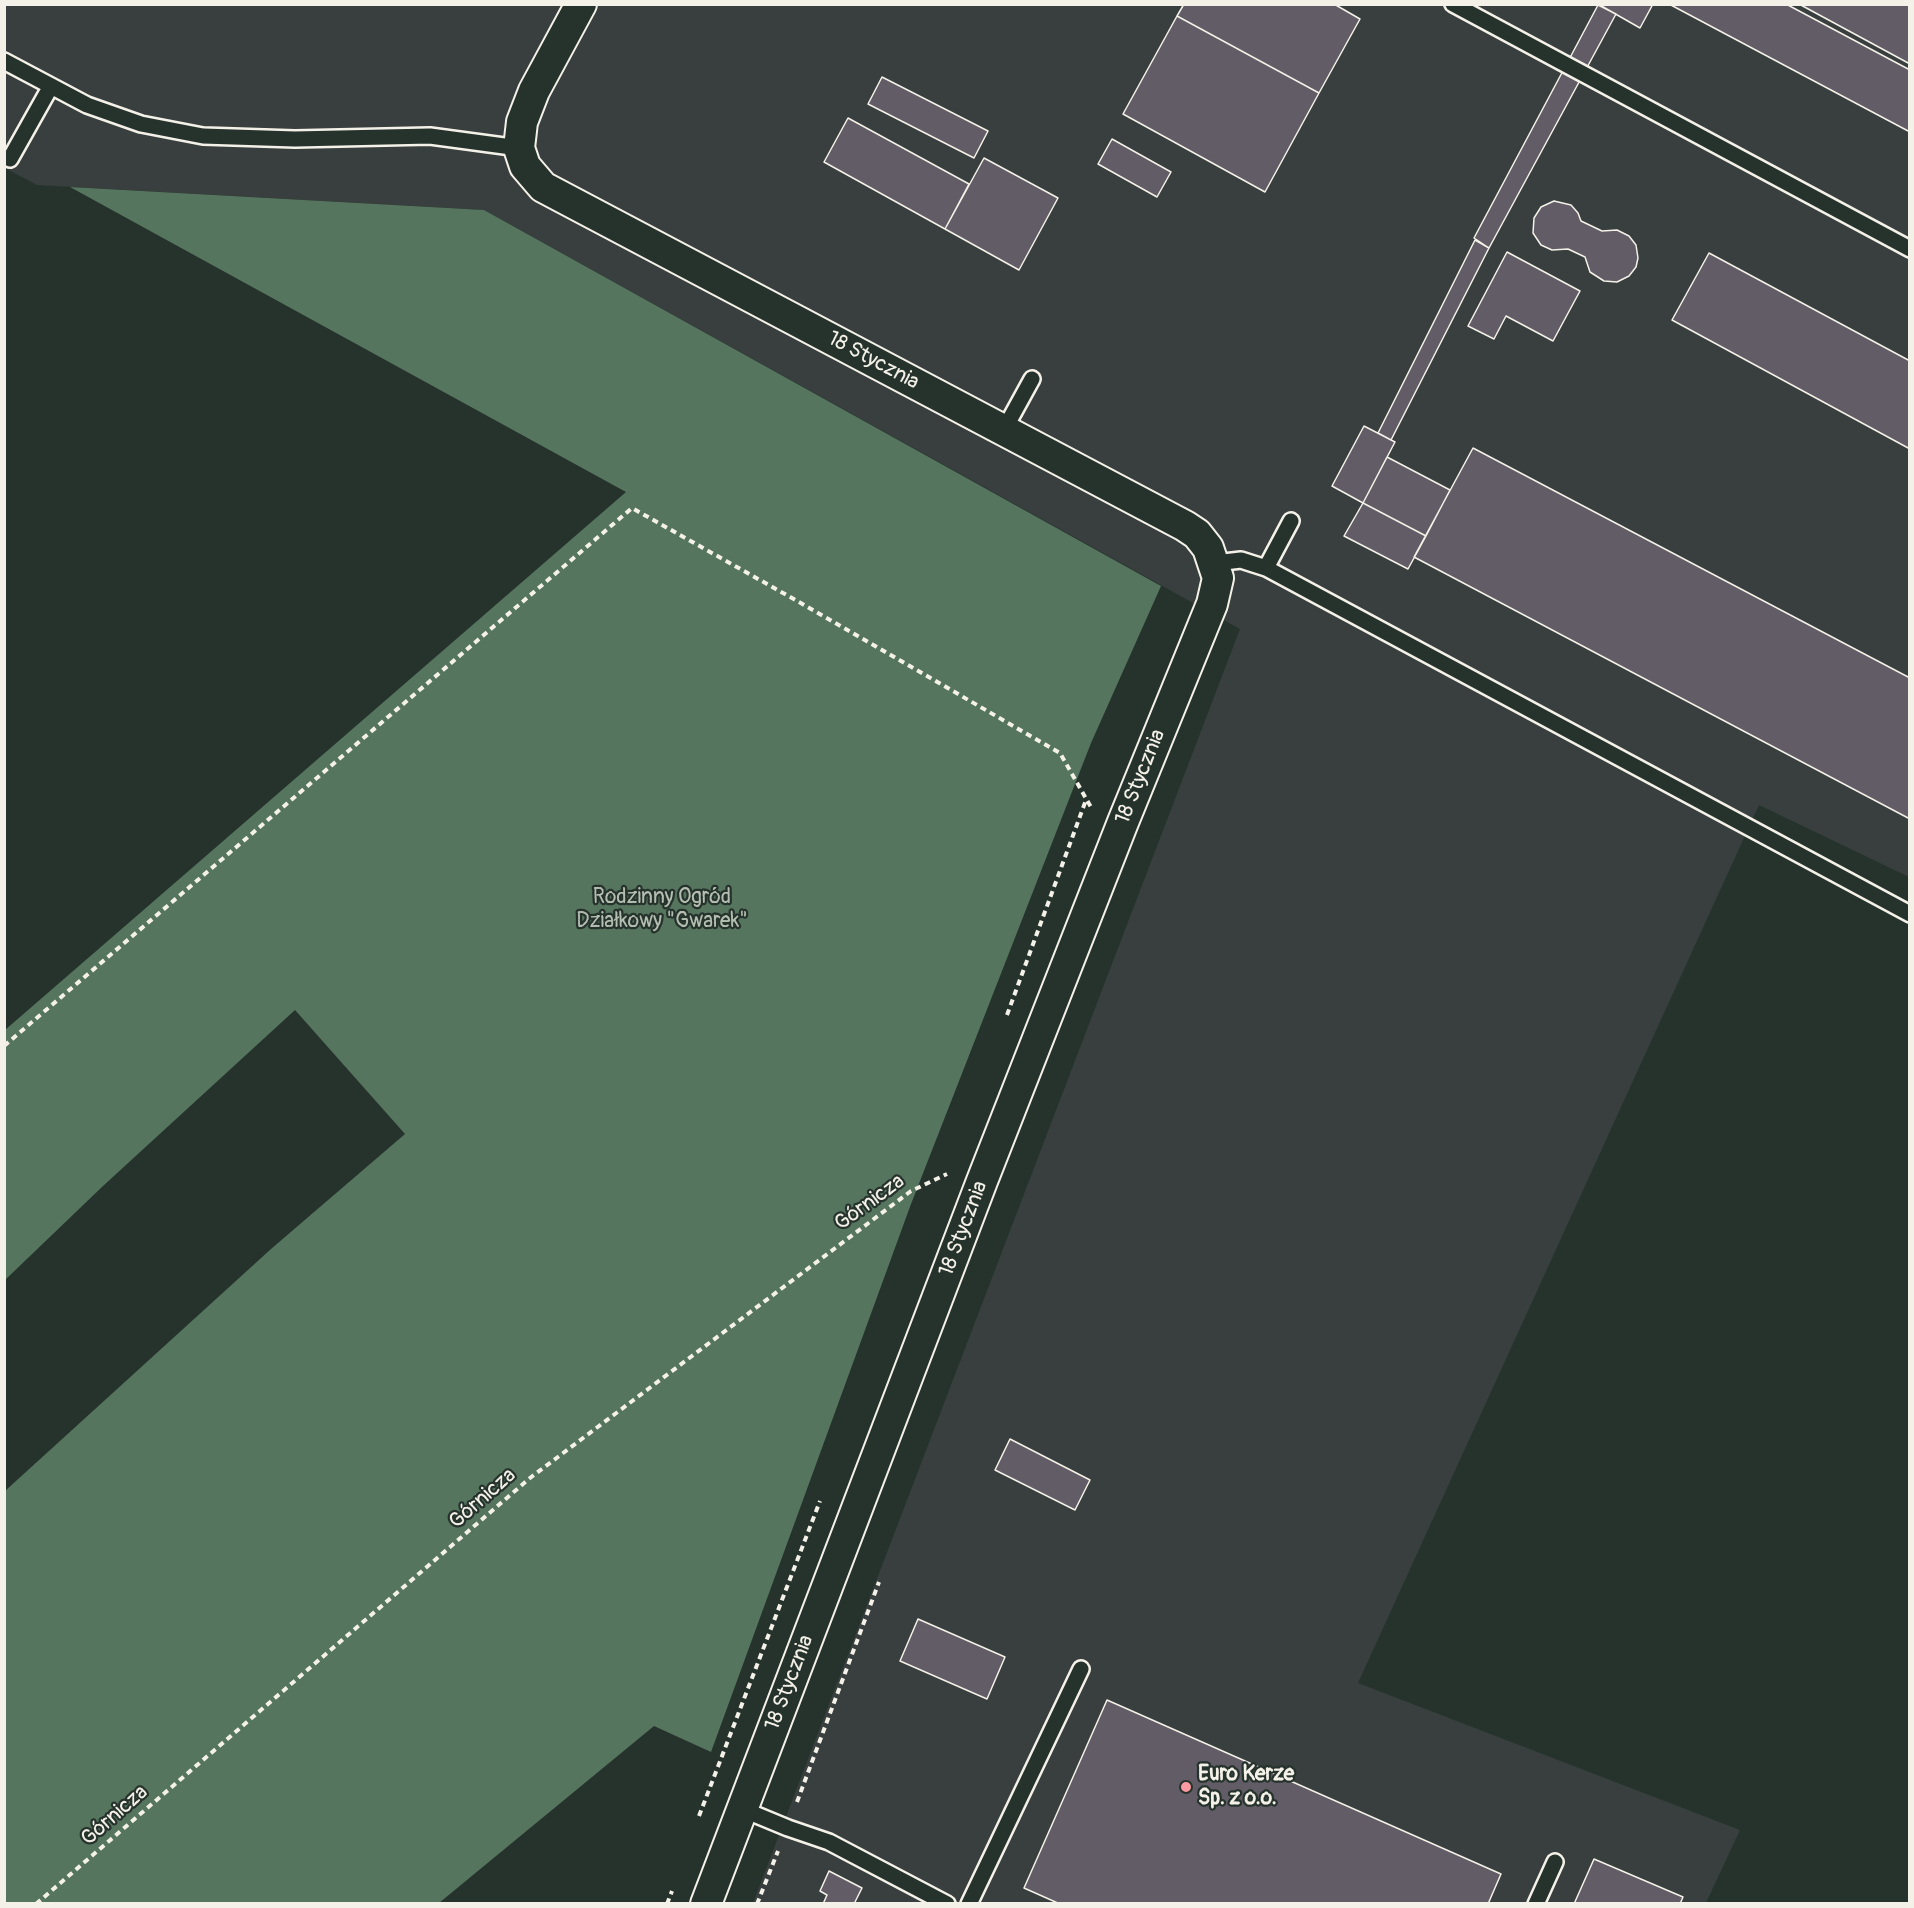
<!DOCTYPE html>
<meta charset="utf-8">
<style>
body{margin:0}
#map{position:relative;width:1914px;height:1908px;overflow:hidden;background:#26332d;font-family:Pangolin,sans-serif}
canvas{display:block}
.frame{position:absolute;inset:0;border:6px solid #f4f1e8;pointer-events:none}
</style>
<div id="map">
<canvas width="1914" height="1908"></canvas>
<div class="frame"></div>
</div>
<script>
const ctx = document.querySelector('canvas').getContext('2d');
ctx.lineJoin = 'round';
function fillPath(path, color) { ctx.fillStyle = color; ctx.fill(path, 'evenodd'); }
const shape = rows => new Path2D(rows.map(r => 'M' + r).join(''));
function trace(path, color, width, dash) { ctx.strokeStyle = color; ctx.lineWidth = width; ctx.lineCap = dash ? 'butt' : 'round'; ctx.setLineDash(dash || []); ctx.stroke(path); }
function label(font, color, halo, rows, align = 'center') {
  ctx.font = font + ' Pangolin,sans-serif'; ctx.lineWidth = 4.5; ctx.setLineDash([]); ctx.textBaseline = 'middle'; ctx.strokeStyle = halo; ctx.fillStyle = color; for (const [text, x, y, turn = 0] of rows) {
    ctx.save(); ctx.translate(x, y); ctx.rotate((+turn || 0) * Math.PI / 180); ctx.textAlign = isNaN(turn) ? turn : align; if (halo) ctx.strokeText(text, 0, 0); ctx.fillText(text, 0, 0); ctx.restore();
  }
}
const built = shape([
 [4,5,1909,5,1909,877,1759,805,1358,1683,1740,1830,1706,1903,753,1903,1240,629,484,210,37,185,5,168]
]);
const green = shape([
 [70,187,484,210,1161,586,1091,743,911,1204,711,1752,654,1726,439,1903,5,1903,5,1491,271,1249,405,1134,295,1010,103,1186,5,1280,5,1030,626,492]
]);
const building = shape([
 [1184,4,1334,4,1360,19,1319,93,1177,16,1184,4],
 [1598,4,1653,4,1640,28,1598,4],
 [1669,4,1786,4,1910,70,1910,132,1669,4],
 [1799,4,1910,4,1910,64,1799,4],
 [1598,5,1616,14,1489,248,1474,238,1598,5],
 [1177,16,1319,93,1265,192,1123,114,1177,16],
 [882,77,988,131,974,158,868,104,882,77],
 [848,118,969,184,945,229,824,162,848,118],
 [1112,139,1171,172,1157,197,1098,164,1112,139],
 [984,158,1058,198,1019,270,945,229,984,158],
 [1554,201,1571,205,1578,213,1581,221,1602,231,1617,230,1629,236,1636,245,1638,258,1636,267,1629,276,1617,282,1604,281,1590,272,1585,257,1568,249,1552,250,1541,245,1533,233,1534,218,1541,207,1554,201],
 [1475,240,1489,248,1391,440,1378,433,1475,240],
 [1507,252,1580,291,1553,341,1506,316,1494,339,1468,326,1507,252],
 [1709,253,1910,361,1910,449,1672,320,1709,253],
 [1364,426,1395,442,1363,503,1332,486,1364,426],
 [1473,448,1910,678,1910,819,1414,557,1473,448],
 [1387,457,1450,490,1426,536,1363,503,1387,457],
 [1363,503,1426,536,1408,569,1344,536,1363,503],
 [1010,1439,1090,1480,1075,1510,995,1470,1010,1439],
 [918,1619,1005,1657,987,1699,900,1661,918,1619],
 [1107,1700,1501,1874,1488,1904,1060,1904,1024,1888,1107,1700],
 [1594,1859,1683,1897,1680,1904,1574,1904,1594,1859],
 [829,1871,862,1888,854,1904,823,1904,827,1895,820,1891,829,1871]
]);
const path = shape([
 [1007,1015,1086,800],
 [4,1046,632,508,799,602,1060,753,1092,809],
 [797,1802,879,1582],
 [699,1816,820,1501],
 [36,1904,530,1478,911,1191,947,1174],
 [667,1904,672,1891],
 [757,1904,778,1851]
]);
const service = shape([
 [1453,4,1910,249],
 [4,61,87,105,141,124,203,136,295,139,430,136,519,148],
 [10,159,51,86],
 [1004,430,1032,379],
 [1215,563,1241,560,1266,568,1910,914],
 [1266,568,1291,521],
 [742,1809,788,1828,829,1842,947,1904],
 [969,1904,1081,1669],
 [1536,1904,1555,1862]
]);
const minor = shape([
 [581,4,534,91,522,122,519,148,525,166,543,187,1185,526,1197,534,1208,548,1218,578,1212,604,1123,822,982,1181,706,1904]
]);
const markers = [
 [1186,1787,6,"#ff9aa2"]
];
const streetNames = [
 ["18 Stycznia",873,361,28],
 ["18 Stycznia",1141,777,-68],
 ["Górnicza",870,1203,-36],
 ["18 Stycznia",964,1229,-69],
 ["Górnicza",483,1499,-41],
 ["18 Stycznia",790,1683,-69],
 ["Górnicza",115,1816,-41]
];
const parkNames = [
 ["Rodzinny Ogród",662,898],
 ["Działkowy \"Gwarek\"",662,922]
];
const poiNames = [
 ["Euro Kerze",1198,1775],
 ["Sp. z o.o.",1198,1799]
];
fillPath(built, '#383f3e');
fillPath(green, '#56755e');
fillPath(building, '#615c65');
trace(building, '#f4f1e8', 1.5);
trace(service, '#f4f1e8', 20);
trace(minor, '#f4f1e8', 34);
trace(path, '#f4f1e8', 4, [6, 4.5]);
trace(service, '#26332d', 15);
trace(minor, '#26332d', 30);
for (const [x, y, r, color] of markers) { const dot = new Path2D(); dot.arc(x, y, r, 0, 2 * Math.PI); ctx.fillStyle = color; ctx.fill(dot); trace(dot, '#26332d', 2); }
label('21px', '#f4f1e8', '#26332d', streetNames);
label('21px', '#b5bfb1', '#26332d', parkNames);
label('bold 21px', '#f4f1e8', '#26332d', poiNames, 'left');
</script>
